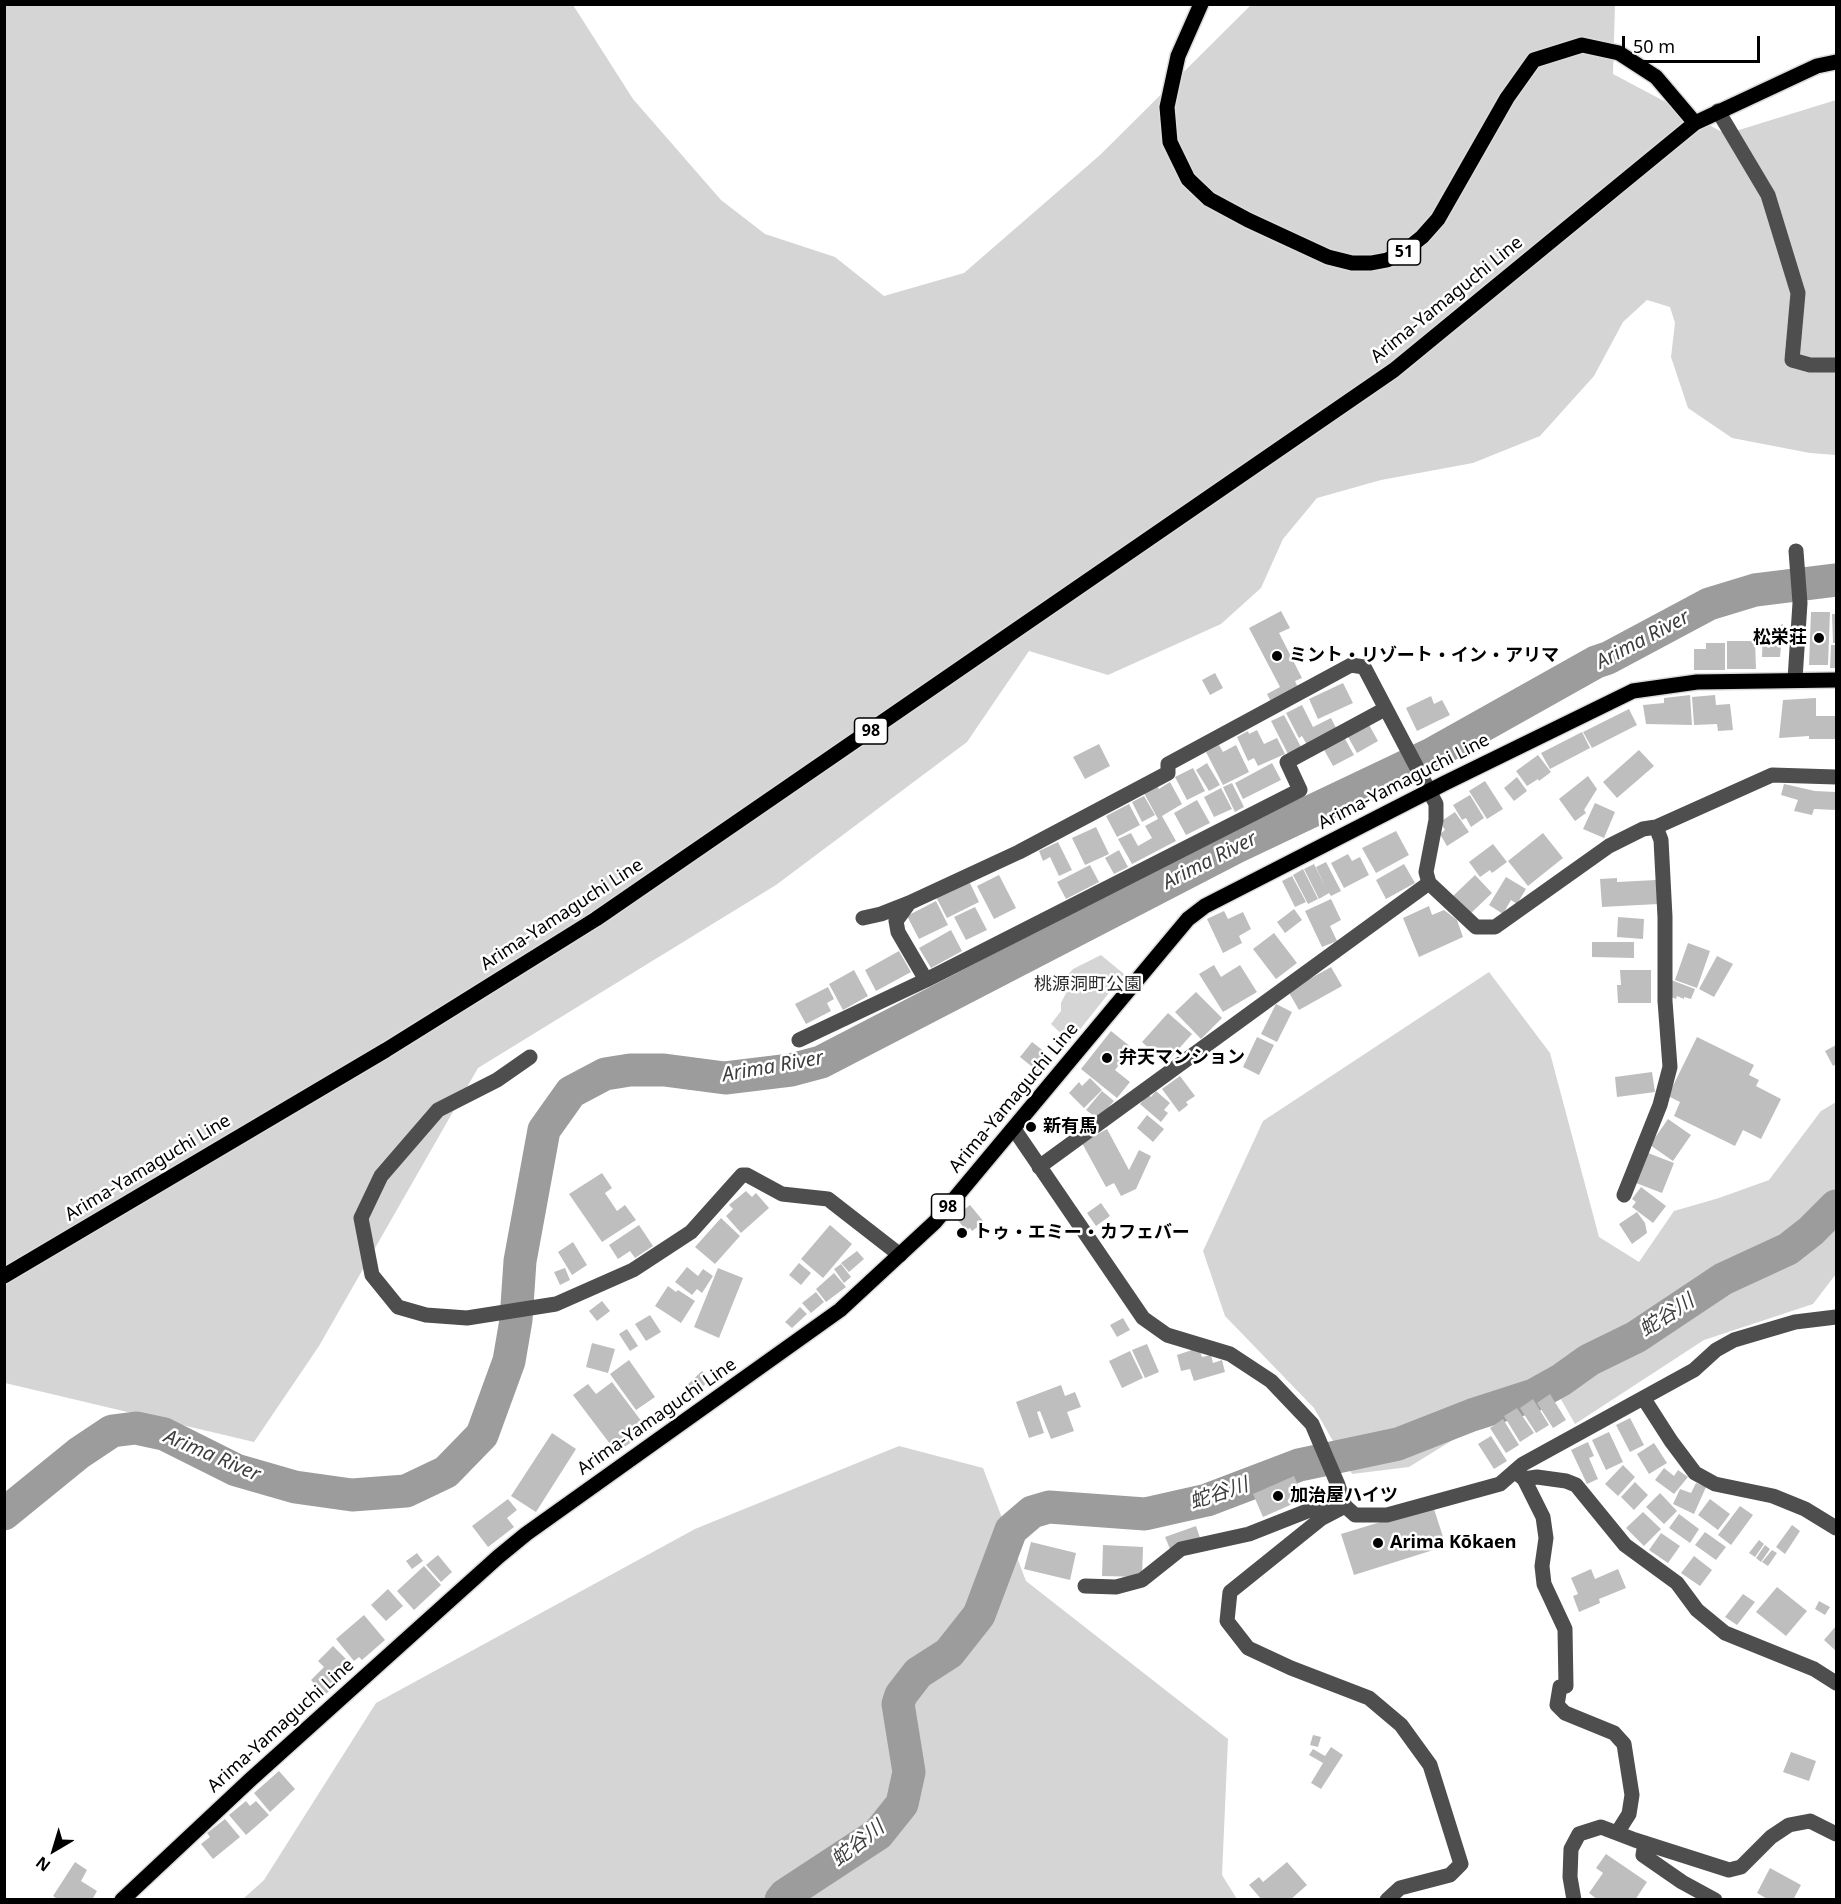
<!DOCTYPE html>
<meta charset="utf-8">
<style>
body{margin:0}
#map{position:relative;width:1841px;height:1904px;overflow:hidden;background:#fff;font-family:"Noto Sans",sans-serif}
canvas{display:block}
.frame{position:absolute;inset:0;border:6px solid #000;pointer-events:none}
.north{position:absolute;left:24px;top:1820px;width:60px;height:60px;-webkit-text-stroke:4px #fff;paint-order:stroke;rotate:218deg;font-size:16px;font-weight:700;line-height:24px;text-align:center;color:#000}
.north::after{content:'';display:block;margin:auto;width:21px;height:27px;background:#000;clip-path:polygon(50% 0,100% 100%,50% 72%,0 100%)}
.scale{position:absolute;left:1622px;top:36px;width:138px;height:27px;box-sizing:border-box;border:3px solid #000;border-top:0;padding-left:8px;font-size:18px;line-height:21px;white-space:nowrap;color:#000;-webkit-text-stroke:4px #fff;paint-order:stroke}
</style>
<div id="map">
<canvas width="1841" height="1904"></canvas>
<div class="frame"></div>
<div class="north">N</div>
<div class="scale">50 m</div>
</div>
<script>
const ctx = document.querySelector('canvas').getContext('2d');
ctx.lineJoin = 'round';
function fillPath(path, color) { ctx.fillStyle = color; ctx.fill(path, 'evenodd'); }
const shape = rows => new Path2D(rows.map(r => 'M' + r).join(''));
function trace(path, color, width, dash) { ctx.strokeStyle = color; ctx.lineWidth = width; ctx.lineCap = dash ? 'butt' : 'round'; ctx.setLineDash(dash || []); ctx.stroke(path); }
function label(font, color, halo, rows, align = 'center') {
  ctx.font = font + ' "Noto Sans","Noto Sans JP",sans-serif'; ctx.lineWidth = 5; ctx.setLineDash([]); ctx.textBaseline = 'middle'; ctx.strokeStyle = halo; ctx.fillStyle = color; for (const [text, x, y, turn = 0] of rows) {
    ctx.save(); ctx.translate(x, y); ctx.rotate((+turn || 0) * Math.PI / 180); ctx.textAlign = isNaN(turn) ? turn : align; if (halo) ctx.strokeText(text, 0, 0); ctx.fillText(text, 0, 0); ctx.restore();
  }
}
const green = shape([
 [5,5,573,5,633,99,721,200,765,234,835,257,884,296,964,273,1100,155,1251,5,1615,5,1613,74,1726,134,1836,100,1836,455,1810,453,1732,438,1688,408,1671,357,1675,323,1670,307,1647,300,1623,322,1594,376,1540,436,1473,463,1381,480,1317,498,1283,539,1261,588,1221,624,1108,675,1029,651,967,742,776,885,478,1068,319,1346,254,1442,5,1383],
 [1101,955,1124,974,1070,1042,1051,1024,1061,1011,1061,1003,1067,991,1063,985,1067,976,1073,969],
 [1489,972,1550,1053,1599,1237,1639,1262,1674,1211,1719,1198,1769,1180,1821,1111,1836,1102,1836,1274,1813,1304,1704,1340,1575,1424,1550,1380,1409,1467,1352,1474,1314,1408,1225,1316,1203,1251,1263,1121],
 [899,1446,983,1468,1026,1581,1228,1739,1222,1875,1237,1899,243,1899,264,1880,376,1703,695,1529]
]);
const river = shape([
 [4,1514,79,1453,112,1431,136,1428,164,1434,236,1470,295,1487,352,1495,406,1491,446,1472,482,1435,509,1361,516,1320,520,1261,544,1130,571,1092,605,1074,630,1070,664,1070,725,1078,791,1070,821,1062,1236,847,1432,754,1596,662,1608,658,1709,604,1755,590,1836,580],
 [781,1900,785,1895,878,1834,902,1804,909,1772,898,1704,901,1695,918,1673,949,1653,979,1615,1011,1530,1032,1512,1049,1507,1145,1514,1207,1500,1299,1465,1398,1444,1472,1415,1534,1395,1561,1380,1589,1360,1636,1337,1723,1279,1788,1249,1811,1231,1836,1206]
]);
const building = shape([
 [1281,611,1290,628,1279,633,1302,678,1295,681,1299,690,1272,704,1267,694,1280,687,1249,628],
 [1811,612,1830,612,1828,665,1809,665],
 [1832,614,1836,614,1836,643,1833,643],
 [1783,624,1780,657,1762,657,1763,631],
 [1727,641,1755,641,1756,669,1727,669],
 [1706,643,1725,643,1725,670,1694,670,1694,649,1706,649],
 [1831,645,1836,645,1836,668,1830,668],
 [1215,673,1223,688,1210,695,1202,680],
 [1343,683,1353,703,1318,719,1309,699],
 [1690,695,1692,725,1646,724,1643,705,1664,703,1664,698],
 [1715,695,1716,705,1730,704,1733,730,1718,731,1717,724,1694,725,1692,697],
 [1431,696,1434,704,1442,700,1450,715,1417,731,1406,708],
 [1816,698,1816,716,1836,716,1836,739,1809,739,1809,736,1779,738,1783,700],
 [1302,705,1313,727,1331,718,1337,730,1307,745,1302,736,1299,738,1286,713],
 [1629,709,1637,725,1592,748,1583,732],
 [1284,715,1301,747,1288,754,1271,721],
 [1368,723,1378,741,1357,753,1347,735],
 [1257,730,1264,744,1277,738,1285,754,1258,766,1254,758,1248,761,1237,737,1248,731,1249,734],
 [1582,732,1590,748,1550,769,1541,753],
 [1344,737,1354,755,1333,766,1323,748],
 [1099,744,1110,766,1085,779,1073,757],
 [1219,745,1223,752,1236,745,1249,772,1223,785,1206,752],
 [1639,750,1654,766,1617,798,1603,782],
 [1538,755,1551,772,1539,781,1538,779,1527,786,1516,771],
 [1207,763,1220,785,1209,791,1196,770],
 [1272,763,1281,780,1243,799,1235,783],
 [1193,768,1205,791,1187,800,1175,777],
 [1588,776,1597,789,1584,810,1586,813,1575,821,1559,799],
 [1517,777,1527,791,1514,801,1504,788],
 [1485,781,1503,809,1487,819,1469,791],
 [1170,782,1182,804,1162,816,1176,841,1132,864,1118,839,1131,833,1138,846,1152,838,1145,826,1158,819,1144,793,1157,786,1159,789],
 [1232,783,1244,807,1235,812,1223,787],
 [1784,784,1815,791,1836,792,1836,810,1814,809,1812,815,1794,811,1798,800,1781,795],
 [1221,788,1232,809,1214,817,1204,797],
 [1470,795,1484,818,1471,827,1466,818,1462,820,1453,805],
 [1144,796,1155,815,1142,822,1132,802],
 [1197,800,1210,823,1186,835,1174,813],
 [1595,803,1615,812,1604,838,1583,829],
 [1129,804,1140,825,1117,837,1106,816],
 [1455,812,1469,832,1447,846,1440,834,1445,830,1440,822],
 [1096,827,1109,854,1085,865,1072,838],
 [1396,831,1409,855,1376,873,1362,848],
 [1543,833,1563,858,1528,886,1508,861],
 [1058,842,1072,870,1059,876,1050,857,1043,861,1039,851],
 [1493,844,1507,862,1492,873,1490,870,1480,877,1469,862],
 [1119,850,1128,867,1114,874,1105,858],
 [1348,854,1352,861,1360,857,1369,875,1344,888,1331,863],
 [1326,862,1341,891,1331,896,1329,893,1319,899,1304,869,1314,864,1326,888,1316,867],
 [1404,864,1415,883,1386,899,1376,880],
 [1090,865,1099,882,1066,899,1057,882],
 [1303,869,1318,899,1308,904,1293,875],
 [999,875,1016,908,994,919,977,886],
 [1475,875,1492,893,1469,915,1452,897],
 [1292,876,1306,902,1295,907,1282,881],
 [1506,877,1526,889,1517,904,1511,900,1503,914,1489,905],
 [1617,878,1617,882,1656,880,1658,904,1602,907,1600,879],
 [969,881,979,902,947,918,936,897],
 [1331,899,1341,920,1330,926,1337,941,1322,947,1305,911],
 [936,901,948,925,919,939,907,916],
 [1429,906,1432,915,1444,910,1457,920,1463,937,1419,957,1403,918],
 [975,907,987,930,966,940,954,917],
 [1294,909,1302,920,1285,933,1277,922],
 [1224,911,1228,919,1243,912,1251,929,1239,936,1242,943,1223,953,1207,919],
 [1618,917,1644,919,1643,939,1617,937],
 [951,930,962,951,931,968,919,948],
 [1274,933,1297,963,1276,979,1253,949],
 [1592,942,1634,942,1634,958,1592,957],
 [1688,943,1710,951,1697,988,1675,980],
 [899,951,911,972,876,991,865,970],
 [1717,956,1733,964,1714,997,1699,989],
 [1214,965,1221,977,1240,965,1257,992,1223,1012,1199,974],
 [1331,967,1342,986,1299,1010,1288,991],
 [854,970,868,996,843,1010,829,984],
 [1620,970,1651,970,1651,1003,1618,1003,1617,985,1621,985],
 [1671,980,1695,989,1691,999,1684,997,1684,999,1677,996,1676,999,1666,995],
 [828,987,834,999,827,1003,831,1011,806,1024,795,1004],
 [1196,992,1222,1018,1201,1039,1175,1012],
 [1276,1004,1292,1012,1277,1042,1261,1034],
 [1168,1013,1192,1034,1167,1062,1163,1061,1142,1042],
 [1111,1031,1132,1048,1115,1070,1130,1082,1117,1098,1081,1069],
 [1257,1037,1274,1045,1259,1075,1243,1067],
 [1697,1037,1754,1065,1749,1075,1759,1080,1756,1086,1781,1099,1761,1139,1743,1130,1735,1146,1674,1116,1680,1102,1668,1096],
 [1032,1042,1045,1052,1041,1057,1048,1062,1040,1073,1020,1057],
 [1836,1045,1836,1064,1833,1066,1825,1051],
 [1652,1072,1655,1092,1617,1097,1615,1077],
 [1180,1076,1195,1096,1186,1102,1188,1105,1179,1112,1162,1089],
 [1090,1078,1102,1090,1084,1108,1069,1093,1079,1082,1082,1086],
 [1102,1091,1114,1101,1098,1119,1086,1110],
 [1156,1091,1170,1103,1164,1110,1168,1113,1161,1122,1140,1104,1148,1094,1151,1097],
 [1147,1115,1164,1129,1153,1142,1137,1128],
 [1668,1119,1691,1135,1673,1161,1650,1145],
 [1107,1129,1129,1170,1139,1150,1151,1156,1136,1189,1121,1196,1114,1183,1106,1187,1082,1143],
 [1648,1153,1674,1163,1662,1193,1636,1183],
 [602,1173,612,1188,605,1193,617,1211,625,1205,636,1220,602,1242,569,1194],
 [1641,1187,1666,1206,1653,1223,1632,1207,1636,1202,1632,1199],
 [746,1191,752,1197,756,1193,769,1208,741,1233,726,1216,733,1209,729,1205],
 [1101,1203,1110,1216,1096,1226,1087,1213],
 [970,1205,984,1222,972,1231,970,1228,966,1230,955,1217],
 [1637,1212,1645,1223,1647,1233,1632,1244,1619,1224],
 [721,1218,740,1236,715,1264,695,1247],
 [639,1225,653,1246,635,1258,630,1251,618,1259,609,1245],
 [830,1225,852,1244,823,1278,801,1259],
 [573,1242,587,1265,572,1275,558,1252],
 [857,1251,864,1259,849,1272,841,1263],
 [799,1263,811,1273,801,1285,789,1275],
 [841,1264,851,1277,844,1283,834,1269],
 [687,1267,698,1276,703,1269,713,1276,702,1293,697,1289,692,1295,675,1282],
 [565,1268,570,1280,560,1285,554,1272],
 [718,1268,743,1278,719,1338,694,1327],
 [834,1273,846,1287,826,1302,816,1289],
 [668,1286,676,1292,678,1290,695,1301,681,1323,655,1306],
 [816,1292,824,1302,811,1313,802,1303],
 [602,1301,610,1311,597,1321,589,1311],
 [800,1307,807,1314,792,1328,785,1322],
 [650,1315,661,1332,646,1341,635,1324],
 [1123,1318,1130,1330,1117,1337,1110,1325],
 [627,1329,638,1346,630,1351,619,1334],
 [592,1343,615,1349,608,1373,586,1367],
 [1147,1344,1159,1372,1145,1378,1132,1350],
 [1195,1349,1200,1351,1202,1357,1211,1355,1213,1363,1222,1360,1225,1372,1194,1381,1190,1369,1181,1371,1177,1355],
 [1130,1351,1143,1378,1122,1388,1109,1361],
 [629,1360,655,1397,636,1410,610,1374],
 [702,1371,710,1380,695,1393,687,1385],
 [612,1382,648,1430,623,1448,617,1439,610,1444,573,1395,588,1384,596,1394],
 [1061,1385,1065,1396,1075,1392,1081,1407,1067,1412,1074,1431,1051,1439,1040,1411,1037,1412,1044,1433,1029,1438,1016,1402],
 [1550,1394,1566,1420,1553,1428,1537,1403],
 [1533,1399,1549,1425,1536,1433,1520,1408],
 [1517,1408,1534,1433,1520,1442,1504,1416],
 [1630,1418,1644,1445,1630,1452,1616,1425],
 [1503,1419,1519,1445,1506,1453,1490,1428],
 [1609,1432,1623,1462,1606,1470,1592,1440],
 [552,1433,576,1449,536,1512,511,1496],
 [1491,1436,1507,1461,1494,1469,1478,1444],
 [1588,1442,1594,1456,1589,1458,1598,1479,1587,1484,1571,1450],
 [1654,1443,1667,1463,1649,1474,1637,1454],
 [1623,1465,1635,1477,1618,1496,1605,1484],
 [1664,1468,1674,1476,1678,1470,1688,1477,1674,1494,1655,1480],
 [1294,1476,1304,1499,1263,1517,1253,1494],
 [1635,1482,1648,1495,1634,1510,1621,1497],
 [1696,1483,1706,1487,1694,1514,1673,1504,1680,1489,1691,1493],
 [1660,1493,1677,1511,1664,1524,1646,1507],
 [508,1499,517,1510,507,1518,514,1527,488,1547,472,1526],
 [1710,1499,1730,1514,1718,1530,1698,1515],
 [1433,1506,1446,1546,1354,1575,1341,1534],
 [1740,1506,1753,1515,1731,1545,1718,1535],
 [1643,1512,1661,1529,1644,1546,1626,1528],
 [1679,1514,1699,1529,1690,1543,1669,1528],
 [1792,1525,1800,1531,1785,1554,1776,1547],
 [1196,1526,1200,1538,1170,1549,1165,1537],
 [1705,1532,1726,1547,1716,1560,1695,1545],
 [1661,1533,1680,1546,1668,1563,1649,1550],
 [1759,1540,1764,1544,1755,1557,1749,1553],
 [1031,1542,1076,1553,1070,1580,1024,1569],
 [1103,1545,1143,1547,1142,1577,1102,1576],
 [1765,1545,1770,1549,1761,1562,1756,1558],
 [1772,1550,1777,1553,1768,1566,1762,1562],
 [417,1553,423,1561,412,1569,406,1561],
 [438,1555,452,1572,441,1582,426,1565],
 [1694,1556,1712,1570,1700,1586,1681,1573],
 [424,1566,441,1585,414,1610,397,1591],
 [1591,1569,1595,1579,1618,1569,1626,1588,1599,1599,1600,1603,1579,1612,1573,1596,1578,1594,1571,1578],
 [1777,1587,1807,1611,1786,1636,1756,1612],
 [388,1589,403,1606,386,1621,371,1605],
 [1743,1594,1755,1602,1737,1625,1725,1617],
 [1819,1601,1830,1607,1825,1615,1815,1609],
 [364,1615,385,1640,362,1660,359,1657,354,1661,336,1639],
 [1836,1626,1836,1651,1824,1640],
 [333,1646,354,1667,325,1695,311,1680,324,1667,318,1661],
 [1313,1735,1321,1737,1318,1747,1310,1745],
 [1331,1747,1343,1755,1321,1789,1311,1783,1323,1763,1309,1755,1313,1749,1325,1756],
 [1791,1752,1816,1761,1809,1781,1783,1772],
 [279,1771,295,1789,270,1812,254,1793],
 [246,1801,250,1806,256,1801,269,1815,246,1835,229,1815],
 [225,1819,240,1837,213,1859,201,1844,210,1837,207,1833],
 [1606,1854,1647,1882,1635,1900,1598,1900,1589,1893,1603,1873,1596,1868],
 [75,1862,87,1870,81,1881,97,1891,92,1900,59,1900,53,1896],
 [1287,1862,1307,1885,1290,1900,1262,1900,1249,1885,1259,1877,1263,1882],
 [1770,1868,1801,1885,1793,1900,1769,1900,1757,1893]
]);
const minor = shape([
 [1718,111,1768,195,1798,293,1792,360,1810,365,1836,365],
 [1795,679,1800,603,1796,551],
 [909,903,896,921,898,932,926,980],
 [863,918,881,914,909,903,1019,852,1168,773,1168,764,1351,665,1364,667,1436,804,1436,820,1426,872,1429,883,1476,927,1495,927,1609,846,1643,829,1656,827,1772,775,1836,777],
 [799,1040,926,980,1300,790,1287,762,1385,709],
 [530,1057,497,1080,438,1110,381,1176,361,1218,372,1275,398,1307,426,1315,467,1318,556,1304,633,1270,691,1232,742,1175,747,1175,782,1194,828,1199,900,1255],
 [1014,1129,1143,1318,1167,1335,1230,1354,1271,1381,1312,1424,1338,1485,1345,1506,1355,1515,1387,1515,1500,1484,1523,1464,1694,1370,1716,1350,1734,1340,1795,1322,1836,1317],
 [1039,1167,1429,883],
 [1624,1195,1660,1105,1670,1067,1665,1001,1665,917,1661,840,1656,827],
 [1644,1399,1671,1441,1695,1473,1715,1484,1773,1496,1805,1509,1836,1528],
 [1518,1474,1524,1479,1537,1477,1566,1481,1576,1485,1625,1545,1677,1583,1697,1610,1725,1633,1814,1669,1836,1683],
 [1524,1479,1543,1517,1546,1538,1542,1566,1544,1584,1565,1629,1566,1686,1560,1687,1557,1705,1565,1713,1614,1733,1624,1744,1632,1795,1629,1814,1617,1833],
 [1345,1506,1322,1518,1230,1592,1227,1621,1248,1648,1291,1668,1369,1698,1401,1725,1430,1765,1461,1864,1450,1875,1400,1888,1387,1900],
 [1085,1586,1116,1587,1142,1580,1181,1549,1249,1534,1320,1506,1343,1500],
 [1645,1843,1643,1855,1682,1882,1715,1900],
 [1574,1900,1570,1877,1571,1849,1579,1834,1601,1827,1635,1840,1729,1870,1741,1867,1771,1837,1789,1825,1810,1821,1836,1834]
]);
const major = shape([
 [1201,4,1178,56,1167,107,1170,142,1188,179,1209,199,1248,220,1328,257,1352,263,1371,263,1387,260,1402,253,1422,237,1438,219,1507,98,1534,60,1582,45,1619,53,1656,77,1695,123],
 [4,1276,386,1050,596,919,1394,370,1695,123,1817,66,1836,62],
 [122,1900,250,1780,498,1557,526,1534,840,1310,935,1222,1188,919,1205,906,1445,783,1633,691,1697,682,1836,680]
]);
const markers = [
 [1819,638,6,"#000"],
 [1277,656,6,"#000"],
 [1107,1058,6,"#000"],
 [1031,1127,6,"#000"],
 [962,1233,6,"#000"],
 [1278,1496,6,"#000"],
 [1378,1543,6,"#000"]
];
const shields = [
 [1404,252,33],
 [871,731,33],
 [948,1207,33]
];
const shieldNames = [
 ["51",1404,252],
 ["98",871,731],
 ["98",948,1207]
];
const streetNames = [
 ["Arima-Yamaguchi Line",1447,300,-39],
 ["Arima-Yamaguchi Line",1404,782,-27],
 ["Arima-Yamaguchi Line",562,915,-33],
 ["Arima-Yamaguchi Line",1014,1098,-50],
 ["Arima-Yamaguchi Line",148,1168,-31],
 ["Arima-Yamaguchi Line",657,1417,-35],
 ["Arima-Yamaguchi Line",281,1726,-42]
];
const poiNames = [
 ["松栄荘",1807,638,"right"],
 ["ミント・リゾート・イン・アリマ",1289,656],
 ["弁天マンション",1119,1058],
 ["新有馬",1043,1127],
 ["トゥ・エミー・カフェバー",974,1233],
 ["加治屋ハイツ",1290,1496],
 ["Arima Kōkaen",1390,1543]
];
const parkNames = [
 ["桃源洞町公園",1088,985]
];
const waterNames = [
 ["Arima River",1643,640,-28],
 ["Arima River",1210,861,-27],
 ["Arima River",773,1067,-10],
 ["蛇谷川",1667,1316,-33],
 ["Arima River",212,1456,23],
 ["蛇谷川",1219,1494,-18],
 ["蛇谷川",858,1844,-38]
];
fillPath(green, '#d5d5d5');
trace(river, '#9c9c9c', 33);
fillPath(building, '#bebebe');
trace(major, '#dbdbdb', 18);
trace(minor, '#4e4e4e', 15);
trace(major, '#000', 15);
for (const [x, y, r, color] of markers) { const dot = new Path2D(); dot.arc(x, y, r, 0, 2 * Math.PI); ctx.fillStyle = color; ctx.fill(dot); trace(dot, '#fff', 2); }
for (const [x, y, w] of shields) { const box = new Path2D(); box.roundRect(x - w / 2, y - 13, w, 26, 4.5); ctx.fillStyle = '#fff'; ctx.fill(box); trace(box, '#000', 1.5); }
label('bold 16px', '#000', null, shieldNames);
label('18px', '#000', '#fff', streetNames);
label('bold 18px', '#000', '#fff', poiNames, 'left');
label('18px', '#2c2c2c', '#fff', parkNames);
label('italic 20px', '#3d3d3d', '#fff', waterNames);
</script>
